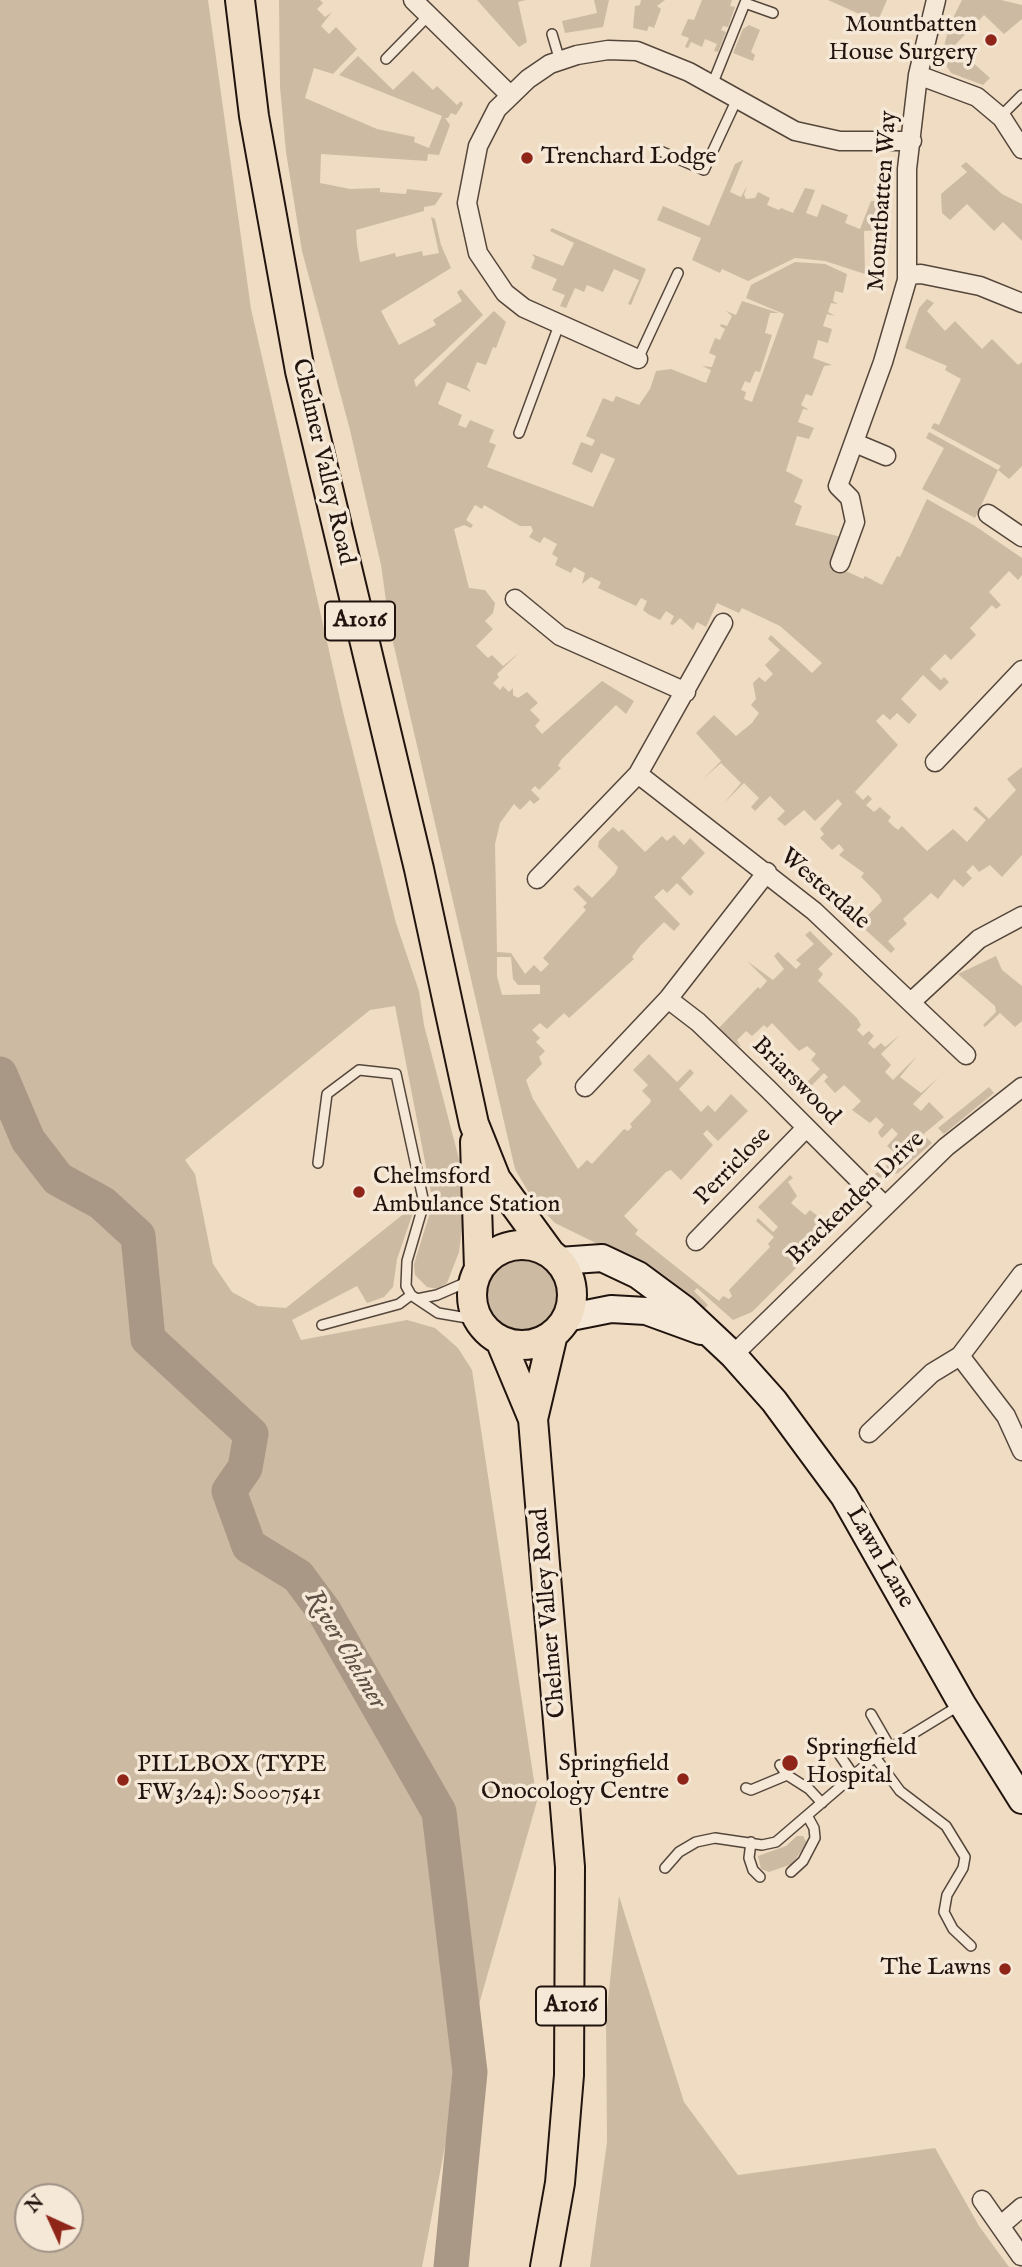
<!DOCTYPE html>
<style>
body{margin:0}
#map{position:relative;width:1022px;height:2267px;overflow:hidden;background:#efdcc2;font-family:"IM FELL English",serif}
canvas{display:block}
.north{position:absolute;left:14px;top:2183px;width:70px;height:70px;box-sizing:border-box;background:#f5e8d7;border:2px solid #a09387;border-radius:50%;rotate:315deg;font-size:19px;font-weight:700;line-height:28px;text-align:center;color:#21140e}
.north::after{content:'';display:block;margin:auto;width:24px;height:32px;background:#8f2418;clip-path:polygon(50% 0,100% 100%,50% 72%,0 100%)}
</style>
<div id="map">
<canvas width="1022" height="2267"></canvas>
<div class="north">N</div>
</div>
<script>
const ctx = document.querySelector('canvas').getContext('2d');
ctx.lineJoin = 'round';
function fillPath(path, color) { ctx.fillStyle = color; ctx.fill(path, 'evenodd'); }
const shape = rows => new Path2D(rows.map(r => 'M' + r).join(''));
function trace(path, color, width, dash) { ctx.strokeStyle = color; ctx.lineWidth = width; ctx.lineCap = dash ? 'butt' : 'round'; ctx.setLineDash(dash || []); ctx.stroke(path); }
function label(font, color, halo, rows, align = 'center') {
  ctx.font = font + ' "IM FELL English",serif'; ctx.lineWidth = 7; ctx.setLineDash([]); ctx.textBaseline = 'middle'; ctx.strokeStyle = halo; ctx.fillStyle = color; for (const [text, x, y, turn = 0] of rows) {
    ctx.save(); ctx.translate(x, y); ctx.rotate((+turn || 0) * Math.PI / 180); ctx.textAlign = isNaN(turn) ? turn : align; if (halo) ctx.strokeText(text, 0, 0); ctx.fillText(text, 0, 0); ctx.restore();
  }
}
const green = shape([
 [0,0,208,0,251,309,343,712,396,923,419,991,424,1025,460,1163,464,1214,459,1252,447,1283,437,1289,427,1287,415,1275,414,1264,433,1203,395,1006,370,1010,185,1160,195,1174,213,1264,232,1292,258,1306,286,1308,416,1204,397,1259,393,1287,384,1297,367,1303,357,1286,292,1320,301,1340,407,1320,435,1328,458,1348,472,1370,537,1801,458,2078,422,2267,0,2267],
 [28,2197,70,2197,70,2239,28,2239],
 [279,0,320,0,323,3,317,9,325,17,332,12,321,26,329,34,336,27,357,49,333,74,314,68,305,98,377,129,415,137,414,142,429,148,442,116,339,75,358,56,393,90,413,71,433,90,437,86,457,105,461,101,463,104,456,115,451,113,448,118,445,118,450,125,439,155,428,154,427,161,321,154,320,183,350,189,380,188,380,192,406,194,407,189,443,193,435,205,424,207,424,211,356,230,357,245,360,262,395,253,396,257,422,251,423,256,439,253,431,217,435,219,441,245,451,268,381,311,399,345,436,325,433,320,462,301,457,292,461,289,483,315,414,380,416,387,494,311,506,322,496,348,493,347,486,365,477,362,467,387,471,392,447,382,438,404,462,415,458,425,466,428,470,420,494,430,489,442,496,445,487,467,593,507,615,459,601,453,592,473,572,464,581,442,592,446,595,440,586,436,603,398,613,402,616,396,639,405,650,389,656,371,671,369,706,383,711,370,702,366,712,367,716,356,709,353,715,338,720,340,725,329,720,326,721,324,727,326,732,316,726,311,736,315,742,301,779,313,770,313,765,333,772,335,760,372,755,371,750,383,745,381,741,390,746,392,744,399,752,402,784,314,746,298,751,285,795,262,825,264,847,274,843,293,835,291,833,301,838,304,831,303,828,312,835,316,827,314,823,326,832,329,828,343,818,340,813,358,832,365,824,366,812,396,806,394,801,405,809,410,803,409,798,422,814,428,809,439,797,436,786,471,803,480,794,502,802,506,795,525,841,537,831,564,863,579,865,576,882,585,897,556,900,557,927,499,975,526,1022,558,1022,575,1018,580,1009,571,989,592,1001,605,996,609,992,605,970,628,976,635,951,660,945,654,930,669,941,680,944,677,949,682,940,691,923,675,901,699,917,715,909,724,897,713,890,720,883,714,876,721,898,745,855,792,863,800,868,795,872,799,866,805,874,812,880,807,891,817,888,821,894,827,898,830,902,826,927,851,953,829,967,842,986,820,973,809,976,806,989,819,1016,790,1007,779,1022,767,1022,855,1002,877,990,865,979,872,973,865,966,872,972,878,963,887,954,879,938,899,931,893,903,919,907,924,888,941,895,949,891,953,859,924,882,901,879,895,861,877,864,873,839,855,844,850,839,844,832,850,820,838,824,834,820,829,842,804,838,799,815,821,804,810,785,826,777,819,785,811,770,796,755,811,751,807,759,798,744,783,724,803,741,783,721,763,703,779,721,761,696,733,714,715,736,736,752,723,759,713,751,705,756,699,753,683,759,677,765,682,773,674,765,665,780,650,768,639,771,635,812,673,822,663,780,626,742,608,739,613,717,603,706,627,697,622,693,630,680,618,673,625,670,624,674,616,666,611,660,620,648,614,643,610,647,601,641,598,636,606,598,588,601,582,591,577,582,584,585,573,574,567,571,573,555,565,558,558,552,554,557,544,544,537,540,543,529,537,533,531,531,526,520,526,484,505,482,509,475,505,466,520,473,525,471,528,464,525,454,529,469,588,485,590,495,603,493,613,485,621,493,629,476,646,488,658,492,655,503,666,520,652,497,674,499,677,493,683,500,690,503,686,509,692,513,688,513,695,518,698,527,692,538,703,530,710,540,720,535,726,542,734,602,681,634,701,626,714,616,705,561,760,558,766,561,768,539,790,535,786,531,790,540,799,534,804,530,800,520,810,514,804,500,823,495,844,497,952,511,953,525,974,534,965,541,972,549,964,543,958,586,910,583,907,587,903,573,889,578,885,592,898,615,874,618,867,598,847,599,841,613,827,619,832,622,829,645,852,662,836,667,841,674,835,684,845,690,838,705,853,681,878,694,892,690,896,677,883,667,893,663,889,654,897,680,924,674,931,664,922,640,946,632,957,634,959,569,1018,564,1013,547,1029,540,1023,532,1030,540,1038,536,1042,545,1051,539,1057,542,1064,526,1080,533,1099,578,1169,587,1160,592,1164,624,1129,628,1131,632,1127,630,1124,650,1103,651,1100,642,1091,648,1085,633,1070,649,1054,677,1082,690,1069,694,1073,679,1089,701,1112,708,1105,715,1112,731,1094,748,1111,718,1141,707,1130,703,1134,713,1145,681,1180,671,1170,666,1172,624,1216,638,1230,635,1234,719,1301,723,1296,729,1299,732,1296,729,1290,770,1247,768,1244,774,1237,756,1221,758,1218,773,1232,778,1227,758,1207,790,1175,793,1178,788,1182,797,1196,791,1203,805,1215,810,1210,825,1222,849,1197,850,1207,845,1219,752,1312,733,1320,697,1288,694,1291,708,1305,704,1309,651,1270,555,1223,533,1200,515,1169,390,629,381,565,350,430,302,251,286,152,280,87],
 [497,957,511,957,513,979,518,985,540,985,540,994,502,995,497,976],
 [477,0,526,0,518,2,527,42,519,47],
 [594,0,609,0,603,27,565,33,562,21,597,13],
 [641,0,665,0,657,6,661,9,654,28,649,26,647,31,633,28,635,6,640,5],
 [702,0,732,0,730,6,735,7,728,27,723,26,721,30,726,32,718,52,714,51,717,44,705,39,702,47,691,42,688,48,685,47,689,38,681,35,688,19,694,20],
 [828,0,887,0,876,25,872,24,873,20],
 [962,0,1001,0,1022,5,1022,19,1004,34,984,15,954,46,990,78,983,85,951,73,941,57,950,24],
 [749,25,760,30,751,52,755,55,753,61,733,53,743,29],
 [743,160,730,192,741,197,747,186,744,195,746,199,755,198,758,192,770,198,767,205,779,210,781,208,793,213,805,188,815,190,806,213,817,217,822,204,848,215,845,223,860,229,871,201,882,201,884,213,878,214,878,230,864,231,865,274,825,261,795,258,748,281,722,269,720,273,692,260,701,238,657,220,663,206,709,226,735,164],
 [966,162,1002,194,1022,204,1022,241,1003,222,994,231,967,204,950,220,942,213,941,194,967,172,961,166],
 [552,228,646,269,631,305,628,304,639,280,614,269,603,292,587,285,584,292,575,288,566,308,560,306,565,295,552,290,557,279,531,268,535,258,532,254,563,266,574,243,550,231],
 [927,299,934,303,927,311,945,331,955,321,982,349,992,339,1018,365,1022,362,1022,466,1009,479,998,470,975,518,922,489,944,448,926,438,929,432,998,470,1001,466,931,428,934,423,939,425,961,379,945,370,947,366,905,348,919,308],
 [810,931,833,954,818,969,823,974,818,981,857,1018,861,1025,857,1030,863,1036,869,1031,874,1036,868,1043,874,1049,881,1043,885,1047,900,1035,881,1054,891,1065,885,1072,893,1080,917,1056,900,1077,921,1093,938,1078,913,1104,921,1111,929,1102,944,1117,914,1142,895,1153,887,1146,898,1134,892,1128,882,1138,880,1136,878,1132,884,1125,876,1117,870,1123,852,1110,861,1101,844,1085,835,1093,824,1081,828,1077,824,1073,807,1090,803,1086,820,1069,811,1060,816,1054,807,1046,799,1051,772,1023,767,1028,764,1025,752,1036,746,1031,737,1040,741,1047,718,1029,758,987,760,989,767,981,747,961,773,980,784,969,774,956,778,952,796,969,801,964,796,960,814,944,805,935],
 [996,956,1002,970,1022,986,1022,1021,1015,1027,1000,1013,985,1027,983,1025,996,1012,995,1006,958,974],
 [989,1087,994,1093,944,1134,938,1128],
 [927,1138,932,1143,898,1173,883,1178,872,1176],
 '485 1294a36 36 0 1 1 72 0a36 36 0 1 1-72 0Z',
 [797,1836,803,1836,807,1843,792,1864,769,1872,761,1869,758,1856,786,1846],
 [619,1896,684,2102,738,2175,935,2148,979,2226,1009,2267,590,2267,607,2142,606,2019]
]);
const river = shape([
 [0,1074,28,1140,58,1179,102,1203,138,1236,148,1339,251,1434,245,1468,229,1491,249,1546,298,1576,324,1611,439,1812,470,2072,451,2267]
]);
const lane = shape([
 [552,34,560,61],
 [386,59,429,15],
 [712,85,745,3,773,13],
 [1000,117,1022,95],
 [660,151,704,170,737,99],
 [638,359,678,273],
 [519,433,559,325],
 [318,1163,327,1094,359,1070,396,1074,424,1203,407,1261,406,1286,411,1295,438,1313,479,1320],
 [417,1299,437,1295,474,1279],
 [322,1325,399,1304,411,1295],
 [871,1714,890,1747],
 [839,1754,854,1776],
 [875,1757,900,1791,946,1826,965,1857,963,1868,947,1895,944,1912,953,1929,971,1946],
 [780,1765,787,1775],
 [746,1788,751,1790,787,1775,809,1789,822,1803],
 [751,1842,749,1858,753,1870,760,1877],
 [665,1868,679,1852,696,1842,715,1838,762,1845,776,1842,875,1757,960,1705],
 [791,1872,803,1861,815,1838,814,1828,808,1817]
]);
const street = shape([
 [413,0,510,95],
 [918,75,977,97,1002,118,1022,149],
 [907,275,921,274,980,286,1022,303],
 [638,359,524,308,505,293,478,253,467,203,478,146,497,109,528,79,550,64,577,55,608,50,637,51,689,72,795,131,840,141,912,141],
 [855,443,886,456],
 [988,514,1022,537],
 [840,563,855,522,850,498,838,486,883,362,907,280,907,169,918,75,936,0],
 [515,599,560,636,686,692],
 [935,762,1022,670],
 [638,774,814,911,966,1055],
 [537,879,638,774,723,623],
 [668,999,698,1022,768,1089,884,1205],
 [911,1002,979,939,1022,916],
 [585,1087,668,999,767,872],
 [696,1241,806,1128],
 [733,1355,946,1147,1022,1087],
 [960,1356,1006,1416,1022,1451],
 [869,1433,932,1373,960,1356,1022,1274],
 [982,2200,1021,2256],
 [1000,2226,1022,2207]
]);
const secondary = shape([
 [559,1261,602,1258,638,1275,684,1309,733,1355,774,1401,844,1496,962,1704,1022,1800],
 [566,1318,611,1309,646,1311,701,1331]
]);
const primary = shape([
 [240,0,254,116,300,371,419,869,474,1124,496,1179,550,1253],
 [475,1142,479,1269],
 '472 1295a50 50 0 1 1 100 0a50 50 0 1 1-100 0Z',
 [500,1340,533,1419,570,1867,569,2075,560,2183,545,2267],
 [533,1419,553,1334]
]);
const markers = [
 [991,40,7,"#8f2418"],
 [527,158,7,"#8f2418"],
 [359,1192,7,"#8f2418"],
 [790,1763,9,"#8f2418"],
 [683,1779,7,"#8f2418"],
 [123,1780,7,"#8f2418"],
 [1005,1969,7,"#8f2418"]
];
const shields = [
 [360,621,70],
 [571,2006,70]
];
const shieldNames = [
 ["A1016",360,621],
 ["A1016",571,2006]
];
const poiNames = [
 ["Mountbatten",977,26,"right"],
 ["House Surgery",977,54,"right"],
 ["Trenchard Lodge",541,158],
 ["Chelmsford",373,1178],
 ["Ambulance Station",373,1206],
 ["Springfield",806,1749],
 ["Hospital",806,1777],
 ["Springfield",669,1765,"right"],
 ["Onocology Centre",669,1793,"right"],
 ["PILLBOX (TYPE",137,1766],
 ["FW3/24): S0007541",137,1794],
 ["The Lawns",991,1969,"right"]
];
const streetNames = [
 ["Mountbatten Way",884,201,-86],
 ["Chelmer Valley Road",322,462,77],
 ["Westerdale",824,890,41],
 ["Briarswood",795,1082,45],
 ["Perriclose",734,1167,-46],
 ["Brackenden Drive",857,1199,-44],
 ["Lawn Lane",879,1558,60],
 ["Chelmer Valley Road",550,1613,-95]
];
const waterNames = [
 ["River Chelmer",344,1650,59]
];
fillPath(green, '#ccbaa3');
trace(river, '#a99885', 35);
trace(lane, '#54463b', 12);
trace(street, '#54463b', 21);
trace(secondary, '#21140e', 30);
trace(primary, '#21140e', 32);
trace(lane, '#f5e8d7', 9);
trace(street, '#f5e8d7', 18);
trace(secondary, '#f5e8d7', 26);
trace(primary, '#efdcc2', 28);
for (const [x, y, r, color] of markers) { const dot = new Path2D(); dot.arc(x, y, r, 0, 2 * Math.PI); ctx.fillStyle = color; ctx.fill(dot); trace(dot, '#f5e8d7', 2.5); }
for (const [x, y, w] of shields) { const box = new Path2D(); box.roundRect(x - w / 2, y - 19.5, w, 39, 5); ctx.fillStyle = '#f5e8d7'; ctx.fill(box); trace(box, '#21140e', 2); }
label('bold 23px', '#21140e', null, shieldNames);
label('24px', '#21140e', '#f5e8d7', poiNames, 'left');
label('24px', '#21140e', '#f5e8d7', streetNames);
label('italic 26px', '#5e4f44', '#f5e8d7', waterNames);
</script>
